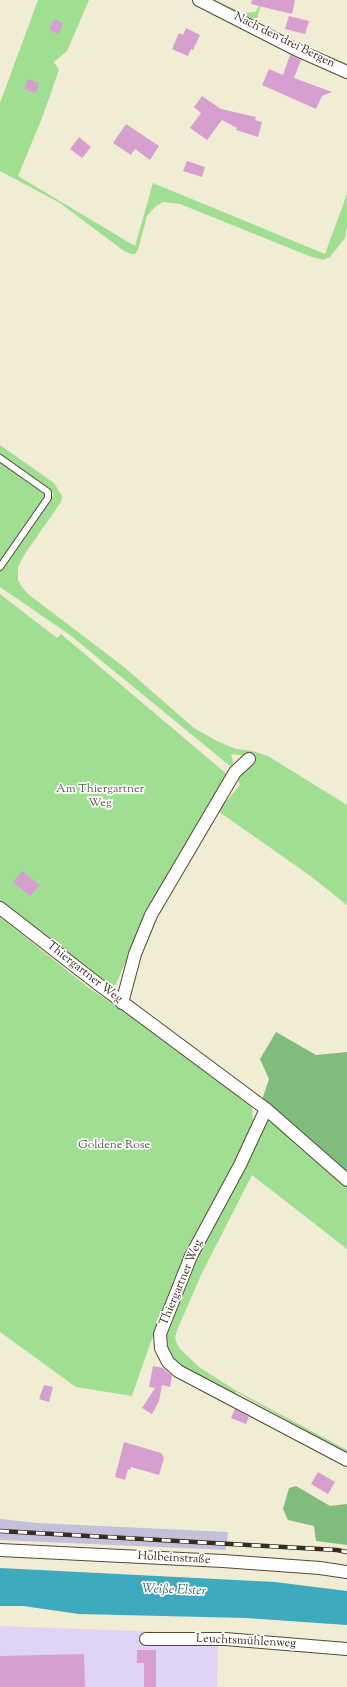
<!DOCTYPE html>
<meta charset="utf-8">
<style>
body{margin:0}
canvas{display:block;background:#f1ecd4}
</style>
<canvas width="347" height="1687"></canvas>
<script>
const ctx = document.querySelector('canvas').getContext('2d');
ctx.lineJoin = 'round';
function fillPath(path, color) { ctx.fillStyle = color; ctx.fill(path, 'evenodd'); }
const shape = rows => new Path2D(rows.map(r => 'M' + r).join(''));
function trace(path, color, width, dash) { ctx.strokeStyle = color; ctx.lineWidth = width; ctx.lineCap = dash ? 'butt' : 'round'; ctx.setLineDash(dash || []); ctx.stroke(path); }
function label(font, color, halo, rows, align = 'center') {
  ctx.font = font + ' "Sorts Mill Goudy",serif'; ctx.lineWidth = 3.5; ctx.setLineDash([]); ctx.textBaseline = 'middle'; ctx.strokeStyle = halo; ctx.fillStyle = color; for (const [text, x, y, turn = 0] of rows) {
    ctx.save(); ctx.translate(x, y); ctx.rotate((+turn || 0) * Math.PI / 180); ctx.textAlign = isNaN(turn) ? turn : align; if (halo) ctx.strokeText(text, 0, 0); ctx.fillText(text, 0, 0); ctx.restore();
  }
}
const built = shape([
 [0,1626,218,1634,217,1687,0,1687]
]);
const industrial = shape([
 [0,1519,37,1523,228,1532,226,1550,0,1540]
]);
const green = shape([
 [38,0,89,0,67,51,54,62,59,70,42,118,18,176,135,246,153,183,325,254,347,194,347,226,345,238,330,257,323,260,309,256,180,204,163,202,155,207,147,216,138,250,135,254,131,254,124,251,60,203,0,171,0,103],
 [209,0,215,0,243,13,255,12,259,6,261,0,262,0,256,24],
 [0,445,54,483,62,496,61,502,24,555,18,567,18,580,22,587,28,594,124,667,194,728,217,741,236,749,253,751,268,756,347,805,347,905,309,875,218,811,240,785,237,778,249,756,231,754,233,761,233,764,230,766,70,635,0,587,0,569,54,494,0,456],
 [0,463,46,495,0,563],
 [0,594,57,638,61,634,229,776,136,940,114,988,0,901],
 [0,917,89,988,163,1038,252,1107,253,1121,238,1163,188,1247,150,1344,132,1396,76,1387,0,1332],
 [270,1118,277,1122,347,1186,347,1249,252,1175,202,1273,177,1330,175,1338,177,1344,180,1349,199,1367,235,1390,347,1450,347,1453,236,1392,233,1397,186,1372,168,1353,165,1341,166,1329,200,1249,265,1120]
]);
const forest = shape([
 [276,1032,316,1055,347,1052,347,1176,262,1100,269,1079,260,1059],
 [296,1486,330,1506,347,1504,347,1545,316,1541,314,1526,288,1520,283,1509,289,1488]
]);
const water = shape([
 [0,1568,275,1582,347,1591,347,1625,246,1618,79,1614,23,1606,0,1606]
]);
const building = shape([
 [252,0,295,0,292,14,251,4],
 [289,16,309,21,305,34,285,29],
 [54,19,63,23,59,34,49,30],
 [186,28,200,35,193,50,191,49,188,56,172,49,179,33,183,35],
 [290,55,301,60,294,78,332,92,322,96,316,109,262,85,269,69,283,75],
 [28,79,39,83,36,93,24,89],
 [202,96,221,109,256,117,255,120,262,122,258,137,236,130,237,128,222,120,207,140,190,128,201,113,194,107],
 [126,124,159,146,150,160,135,149,131,155,113,143],
 [79,137,91,147,82,158,70,149],
 [187,161,205,167,202,177,183,171],
 [22,871,40,885,30,896,13,882],
 [153,1366,163,1368,172,1376,170,1387,162,1385,159,1401,152,1414,142,1408,155,1388,149,1387],
 [44,1385,53,1387,49,1402,39,1399],
 [235,1409,249,1417,246,1424,231,1418],
 [124,1442,161,1453,164,1458,159,1475,131,1467,130,1470,128,1469,125,1480,115,1477],
 [318,1472,335,1482,328,1494,311,1484],
 [137,1650,156,1650,156,1687,144,1687,144,1663,137,1663],
 [84,1654,85,1687,0,1687,0,1656]
]);
const service = shape([
 [0,458,48,492,48,498,0,567]
]);
const minor = shape([
 [199,0,295,49,347,72],
 [0,908,98,984,266,1109,347,1180],
 [122,1003,135,954,151,915,235,772,249,759],
 [266,1109,240,1165,191,1256,160,1334,161,1348,168,1362,178,1371,347,1460],
 [0,1550,223,1561,320,1568,347,1572],
 [146,1639,225,1639,347,1649]
]);
const rail = shape([
 [0,1531,337,1550,347,1552]
]);
const streetNames = [
 ["Nach den drei Bergen",284,41,26],
 ["Thiergartner Weg",84,973,38],
 ["Thiergartner Weg",182,1283,-67],
 ["Holbeinstraße",174,1559,3],
 ["Leuchtsmühlenweg",246,1642,3]
];
const parkNames = [
 ["Am Thiergartner",100,790],
 ["Weg",100,804],
 ["Goldene Rose",114,1146]
];
const waterNames = [
 ["Weiße Elster",174,1591,2]
];
fillPath(built, '#e0d4f4');
fillPath(industrial, '#c4c0db');
fillPath(green, '#a0de92');
fillPath(forest, '#80bd7c');
fillPath(water, '#3eaabe');
fillPath(building, '#d79fd0');
trace(service, '#564739', 8);
trace(minor, '#564739', 14);
trace(service, '#fff', 6);
trace(minor, '#fff', 12);
trace(rail, '#3b2a1e', 4.5);
trace(rail, '#fff', 3, [9]);
label('12px', '#3b2a1e', '#fff', streetNames);
label('12px', '#596041', '#fff', parkNames);
label('italic 13px', '#3c6466', '#fff', waterNames);
</script>
